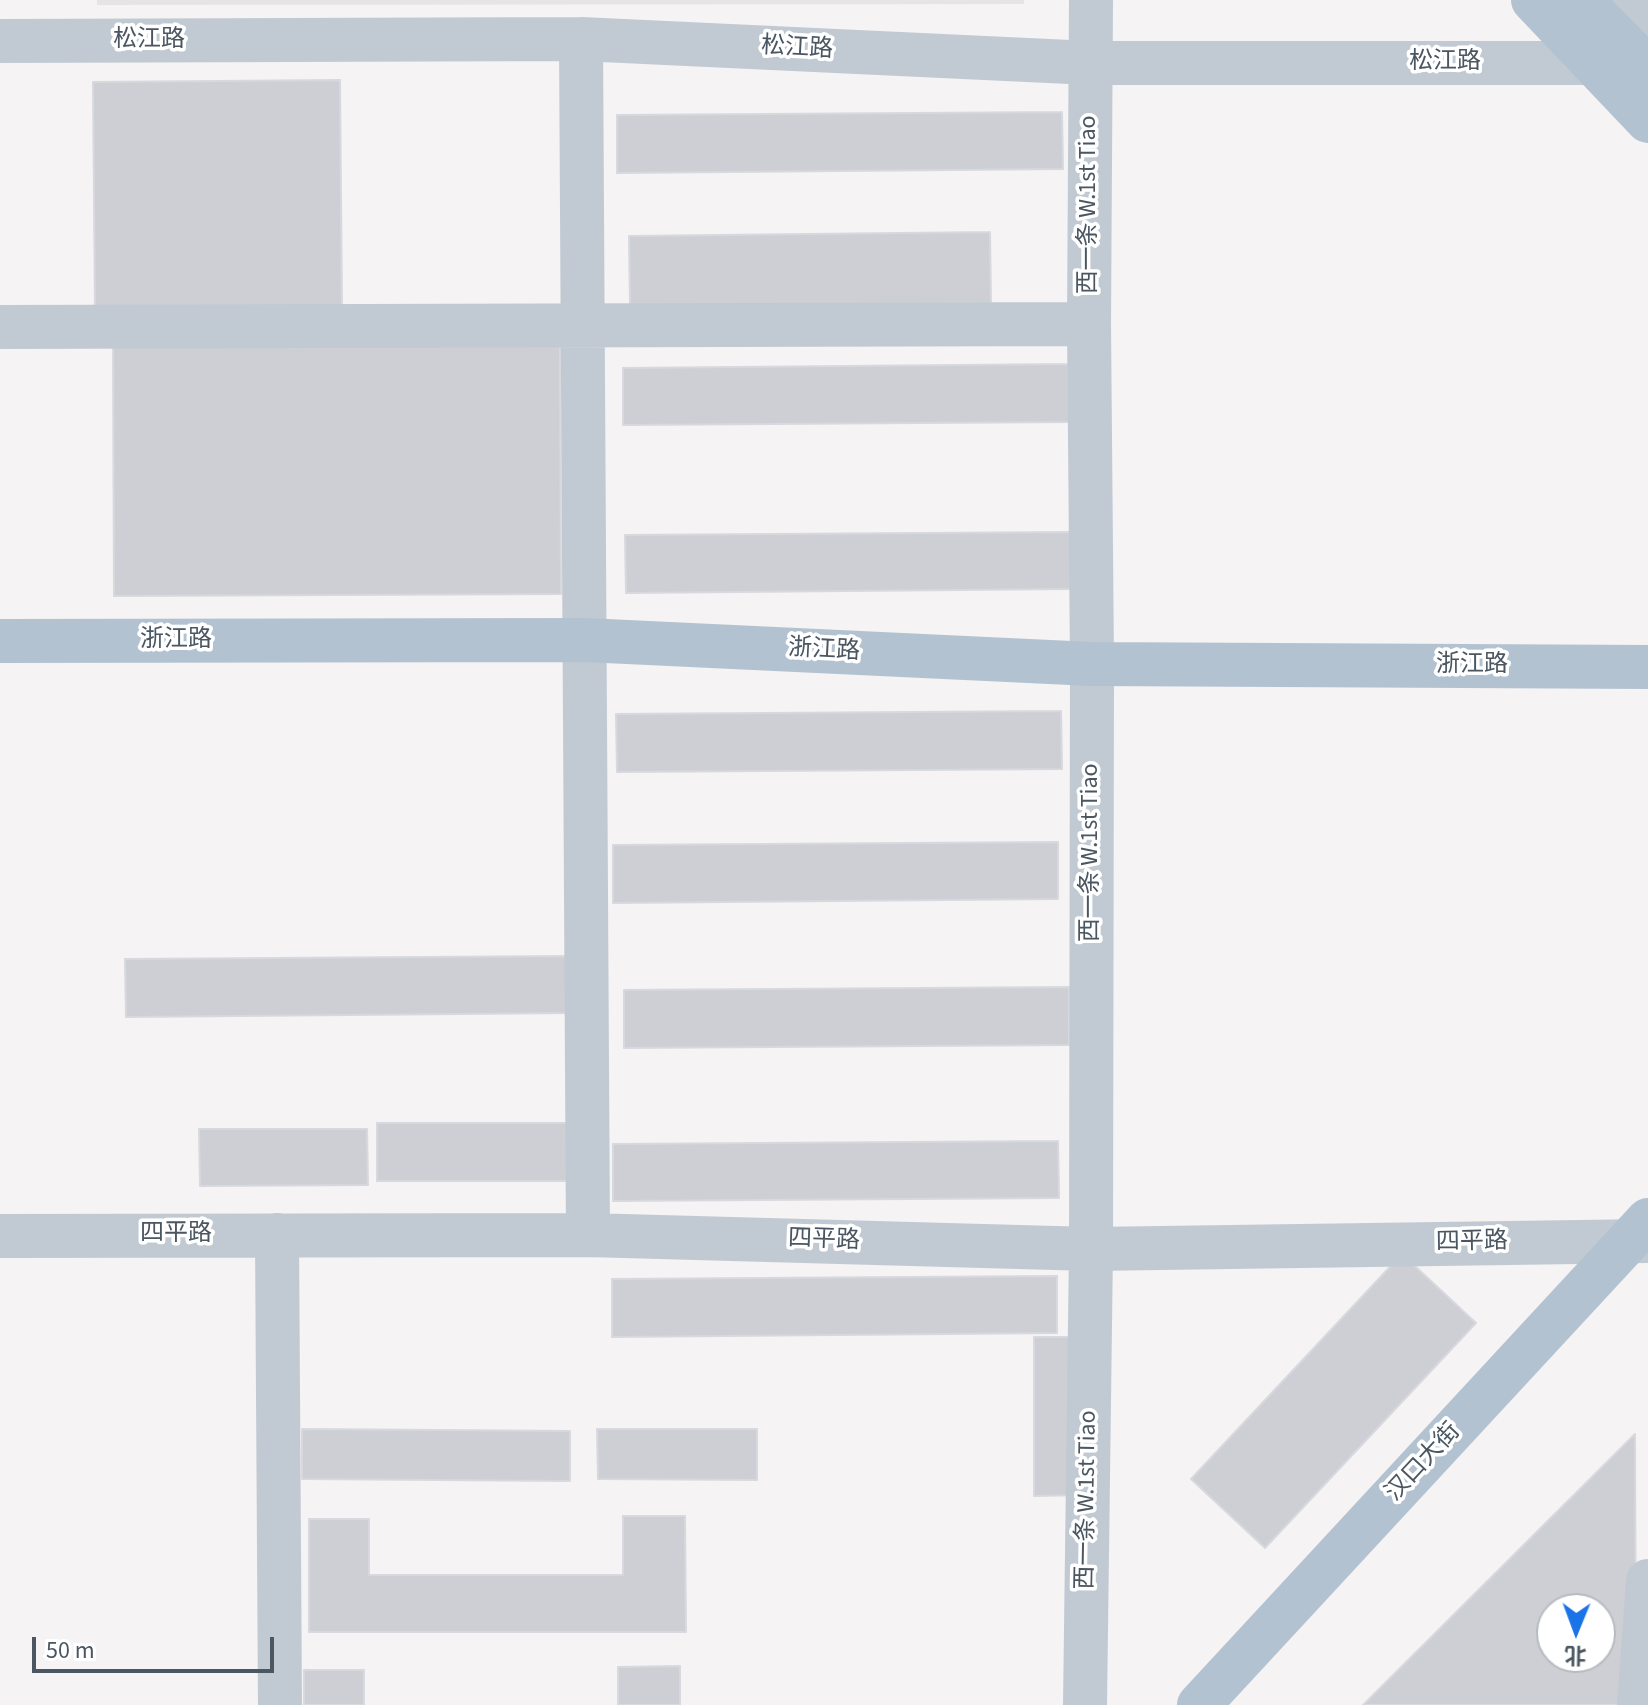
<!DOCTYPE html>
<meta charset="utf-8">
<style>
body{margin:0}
#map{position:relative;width:1648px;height:1705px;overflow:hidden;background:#f5f3f3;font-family:"Source Sans 3","Noto Sans SC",sans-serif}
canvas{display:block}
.north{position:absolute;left:1536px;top:1593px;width:80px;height:80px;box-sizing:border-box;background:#fff;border:2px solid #b7bbc0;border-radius:50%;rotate:181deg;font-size:22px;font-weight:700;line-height:32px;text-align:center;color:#4a5661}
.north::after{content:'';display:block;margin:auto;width:28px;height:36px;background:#1a73e8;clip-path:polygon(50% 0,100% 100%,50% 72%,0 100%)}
.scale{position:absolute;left:32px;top:1637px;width:242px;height:36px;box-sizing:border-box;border:4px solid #4a5661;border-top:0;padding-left:10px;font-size:24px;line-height:28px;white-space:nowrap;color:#4a5661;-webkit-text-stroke:6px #fff;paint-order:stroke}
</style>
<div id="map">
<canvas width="1648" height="1705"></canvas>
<div class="north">北</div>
<div class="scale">50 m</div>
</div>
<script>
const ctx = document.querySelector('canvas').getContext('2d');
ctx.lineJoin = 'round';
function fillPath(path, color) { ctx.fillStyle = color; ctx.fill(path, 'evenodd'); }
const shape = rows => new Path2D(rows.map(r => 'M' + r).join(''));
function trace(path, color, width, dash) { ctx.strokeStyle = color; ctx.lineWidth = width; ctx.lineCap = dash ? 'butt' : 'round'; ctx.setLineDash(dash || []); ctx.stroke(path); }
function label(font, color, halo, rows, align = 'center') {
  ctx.font = font + ' "Source Sans 3","Noto Sans SC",sans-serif'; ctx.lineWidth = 7; ctx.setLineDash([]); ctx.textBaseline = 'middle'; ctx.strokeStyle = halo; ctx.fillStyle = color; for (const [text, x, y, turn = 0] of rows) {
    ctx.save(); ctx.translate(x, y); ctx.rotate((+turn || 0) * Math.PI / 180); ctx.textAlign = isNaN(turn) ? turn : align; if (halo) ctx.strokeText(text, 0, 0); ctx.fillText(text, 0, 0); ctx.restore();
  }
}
const education = shape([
 [97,0,1024,0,1024,4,97,5]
]);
const building = shape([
 [340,80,342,309,95,311,93,82,340,80],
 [1062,112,1063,169,617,173,617,115,1062,112],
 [990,232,991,303,630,307,629,236,990,232],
 [560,341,561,594,114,596,113,343,560,341],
 [1068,364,1069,422,623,425,623,368,1068,364],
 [1071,532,1071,589,626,593,625,535,1071,532],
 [1061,711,1062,769,617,772,616,714,1061,711],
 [1058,842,1058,899,613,903,613,845,1058,842],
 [571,956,571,1013,126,1017,125,959,571,956],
 [1069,987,1069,1045,624,1048,624,990,1069,987],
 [377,1123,579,1123,579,1181,377,1181,377,1123],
 [199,1129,367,1129,368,1185,200,1186,199,1129],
 [1058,1141,1059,1198,613,1201,613,1144,1058,1141],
 [1402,1254,1476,1323,1265,1548,1191,1479,1402,1254],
 [1057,1276,1057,1333,612,1337,612,1279,1057,1276],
 [1034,1337,1084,1337,1085,1495,1034,1496,1034,1337],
 [302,1429,570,1431,570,1481,302,1479,302,1429],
 [597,1429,757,1429,757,1480,598,1479,597,1429],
 [1635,1434,1636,1705,1363,1705,1635,1434],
 [1552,1609,1600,1609,1600,1657,1552,1657,1552,1609],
 [623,1516,685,1516,686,1632,309,1632,309,1519,369,1519,369,1575,623,1575,623,1516],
 [680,1666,680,1705,618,1705,618,1667,680,1666],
 [304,1670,364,1670,364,1705,304,1705,304,1670]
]);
const minor = shape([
 [1630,0,1629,49,1648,49],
 [581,39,588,1235],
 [0,41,581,39,1091,63,1594,63],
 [0,327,1089,324],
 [277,1235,280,1705],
 [0,1236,588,1235,1091,1249,1648,1241],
 [1085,1705,1091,1249,1092,664,1089,324,1091,0],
 [1639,1705,1648,1581]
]);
const major = shape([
 [1533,0,1648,121],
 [1581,0,1648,68],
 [0,641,585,640,1092,664,1648,667],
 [1199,1705,1648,1220]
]);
const streetNames = [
 ["松江路",149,41],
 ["松江路",797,49,3],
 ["松江路",1445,63],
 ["西一条 W.1st Tiao",1090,205,-90],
 ["浙江路",176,641],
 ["浙江路",824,651,3],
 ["浙江路",1472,666],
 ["西一条 W.1st Tiao",1092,853,-90],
 ["四平路",176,1235],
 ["四平路",824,1241,2],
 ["四平路",1472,1243,-1],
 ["汉口大街",1424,1463,-47],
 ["西一条 W.1st Tiao",1088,1500,-89]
];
fillPath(education, '#e6e4e5');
fillPath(building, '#cdcfd5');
trace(building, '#d7d9de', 2);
trace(minor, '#c1cad2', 44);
trace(major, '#b3c2d1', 44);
label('24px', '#4a5661', '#fff', streetNames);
</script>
